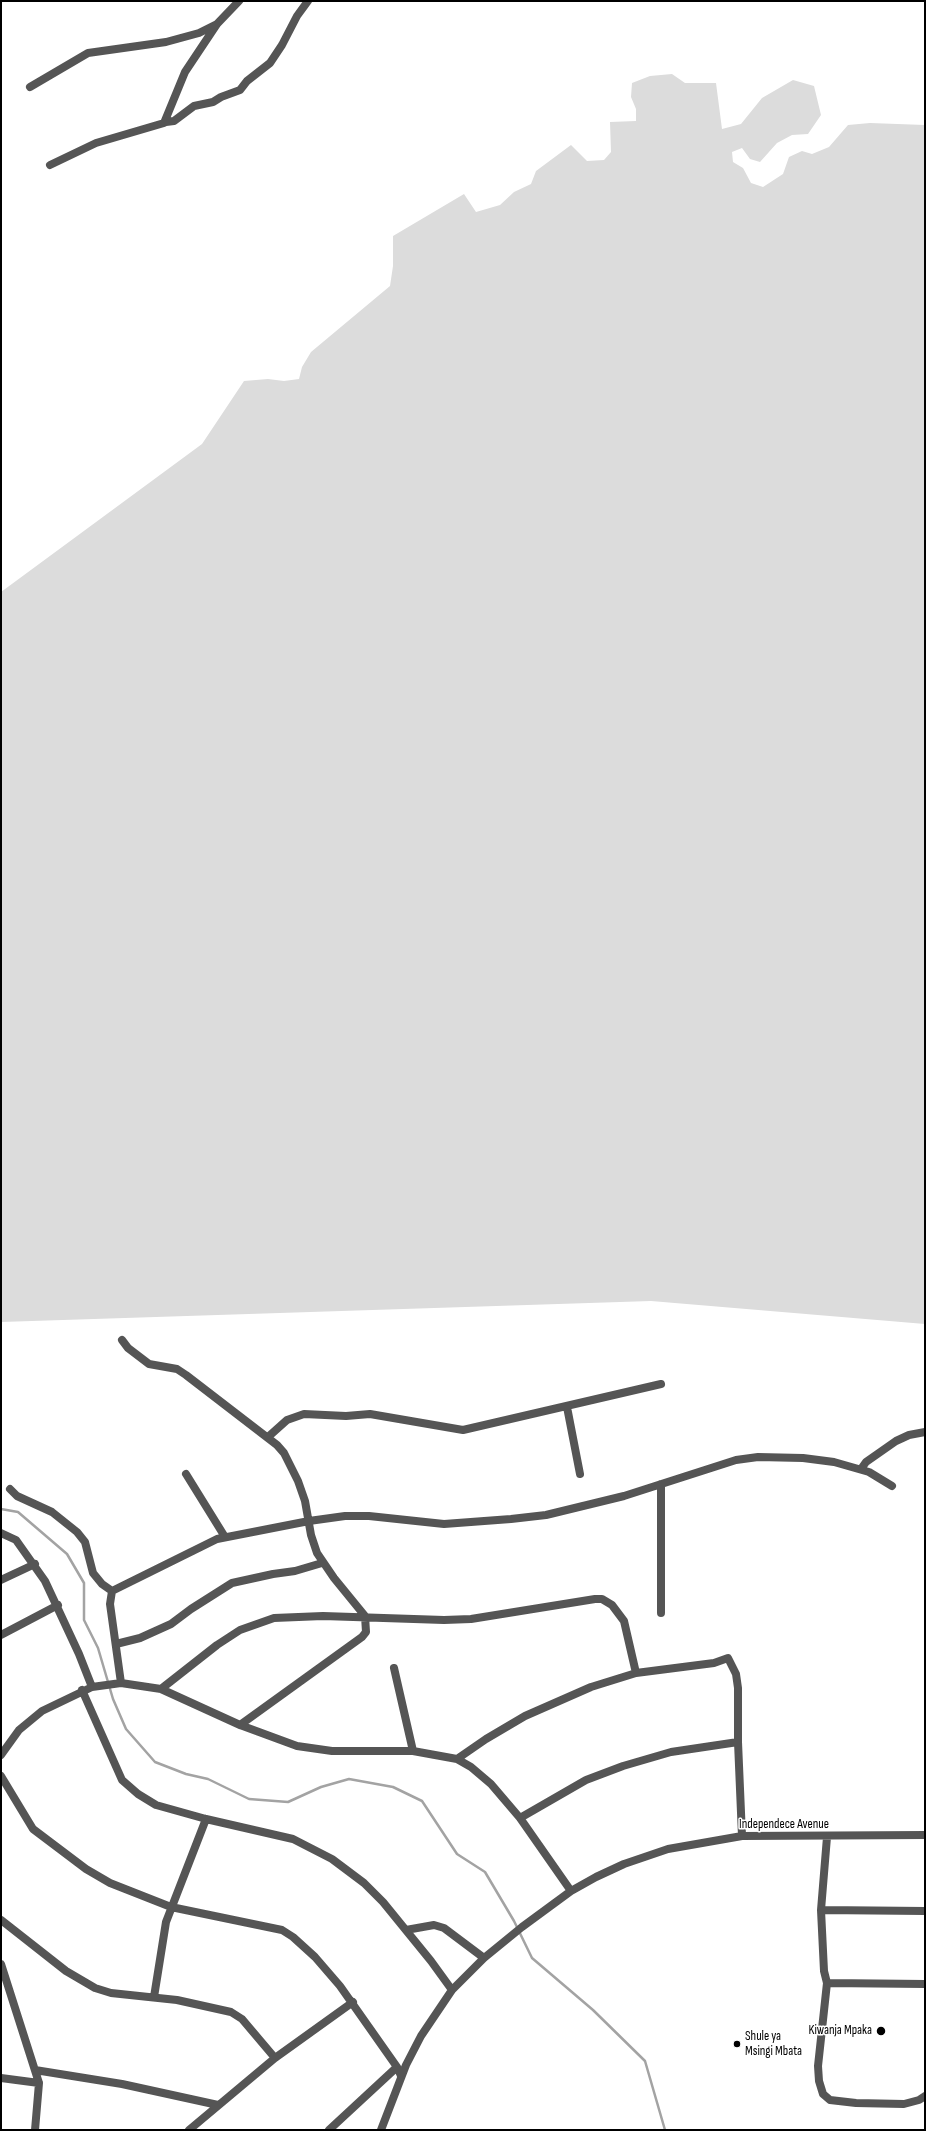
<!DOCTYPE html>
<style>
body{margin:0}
#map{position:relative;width:926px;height:2131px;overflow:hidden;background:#fff;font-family:"Sofia Sans Condensed",sans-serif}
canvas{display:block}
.frame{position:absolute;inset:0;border:2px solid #000;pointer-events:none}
</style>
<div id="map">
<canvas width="926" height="2131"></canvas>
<div class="frame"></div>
</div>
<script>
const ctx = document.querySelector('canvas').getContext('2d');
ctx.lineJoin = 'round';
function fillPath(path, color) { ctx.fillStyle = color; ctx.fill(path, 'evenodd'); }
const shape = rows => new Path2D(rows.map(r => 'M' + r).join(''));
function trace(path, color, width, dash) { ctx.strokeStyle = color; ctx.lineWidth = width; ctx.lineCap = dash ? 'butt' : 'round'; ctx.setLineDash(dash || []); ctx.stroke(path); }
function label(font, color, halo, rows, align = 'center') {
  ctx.font = font + ' "Sofia Sans Condensed",sans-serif'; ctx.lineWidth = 3; ctx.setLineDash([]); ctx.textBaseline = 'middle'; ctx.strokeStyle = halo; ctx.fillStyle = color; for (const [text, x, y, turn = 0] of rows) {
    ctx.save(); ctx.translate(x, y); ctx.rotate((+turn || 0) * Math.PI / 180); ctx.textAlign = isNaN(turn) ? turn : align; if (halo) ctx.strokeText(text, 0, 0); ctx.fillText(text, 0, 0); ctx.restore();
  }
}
const green = shape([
 [672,74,685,83,716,83,722,129,741,124,762,98,793,80,814,86,821,115,808,134,792,135,777,143,760,162,750,159,742,148,732,152,733,162,743,168,751,183,763,187,783,174,789,157,802,151,812,154,829,147,848,125,870,123,925,125,925,1324,651,1301,1,1322,1,592,202,444,244,381,268,379,284,381,299,379,302,367,311,352,390,286,393,266,393,236,464,194,476,212,500,205,514,192,531,184,536,171,571,145,587,161,604,160,611,152,610,122,636,121,636,109,631,97,632,83,650,76]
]);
const stream = shape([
 [1,1509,18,1512,67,1554,84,1583,84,1620,98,1648,113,1699,126,1729,155,1762,186,1774,208,1779,249,1799,288,1802,321,1787,349,1779,393,1787,422,1801,457,1854,485,1872,514,1921,532,1958,593,2010,645,2061,665,2130]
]);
const street = shape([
 [30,87,88,53,166,42,199,33,217,24,239,1],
 [166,122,174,121,194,106,213,102,221,97,240,90,247,81,270,63,282,45,297,16,308,1],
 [50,165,96,143,164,123,185,72,217,24],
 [122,1340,128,1348,149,1364,177,1369,186,1375,277,1445,284,1453,298,1481,305,1501,311,1535,317,1553,334,1578,365,1616,366,1632,362,1637,240,1725],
 [567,1407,580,1474],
 [268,1437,287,1420,304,1414,346,1416,370,1414,463,1430,661,1384],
 [861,1469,866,1462,896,1441,909,1435,925,1432],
 [186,1474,225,1537],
 [10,1489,17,1496,52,1512,77,1532,85,1542,93,1573,102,1584,112,1591],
 [1,1533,16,1540,45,1581,79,1654,92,1687],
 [1,1580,35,1564],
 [661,1613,661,1484],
 [1,1635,58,1605],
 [116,1644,140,1638,171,1624,191,1609,232,1583,273,1574,295,1571,322,1563],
 [394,1668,413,1751],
 [121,1683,110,1604,112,1591,217,1539,309,1521,345,1516,369,1516,444,1524,511,1519,546,1515,624,1496,736,1460,758,1457,803,1458,834,1462,869,1472,892,1486],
 [161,1689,217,1645,240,1630,274,1618,323,1616,444,1620,471,1619,595,1599,602,1599,612,1605,624,1621,636,1673],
 [82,1690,122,1780,138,1794,156,1805,206,1819,293,1839,332,1859,364,1883,383,1902,431,1961,452,1990],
 [1,1755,19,1730,42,1711,92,1687,121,1683,161,1689,240,1725,297,1746,332,1751,413,1751,457,1759,471,1767,491,1784,520,1818,571,1891],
 [457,1759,486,1739,525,1716,591,1687,636,1673,714,1663,728,1658,736,1674,738,1688,738,1742,742,1836],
 [1,1776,33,1829,86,1869,110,1883,171,1907,282,1930,293,1937,315,1957,340,1986,397,2067,401,2076],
 [520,1818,586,1780,623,1766,671,1752,738,1742],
 [827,1837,821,1910,824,1971,827,1983,818,2066,819,2081,823,2094,830,2100,856,2103,904,2104,919,2100,925,2096],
 [821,1910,925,1911],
 [1,1920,66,1971,95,1988,111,1993,177,2000,231,2012,242,2019,275,2058],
 [406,1930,434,1925,444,1928,484,1958],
 [1,1964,39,2083,35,2130],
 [827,1983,925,1984],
 [154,1997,166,1922,206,1819],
 [35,2070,122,2084,218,2105],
 [1,2078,39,2083],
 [189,2130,275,2058,353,2002],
 [329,2130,397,2067],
 [381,2130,406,2065,421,2036,452,1990,484,1958,522,1927,571,1891,596,1877,624,1864,668,1849,742,1836,925,1835]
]);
const markers = [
 [881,2031,5,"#000"],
 [737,2044,4,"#000"]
];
const streetNames = [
 ["Independece Avenue",784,1825]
];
const poiNames = [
 ["Kiwanja Mpaka",872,2031],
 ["Shule ya",745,2037,"left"],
 ["Msingi Mbata",745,2052,"left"]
];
fillPath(green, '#dcdcdc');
trace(stream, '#a3a3a3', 2.5);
trace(street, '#555', 8);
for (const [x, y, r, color] of markers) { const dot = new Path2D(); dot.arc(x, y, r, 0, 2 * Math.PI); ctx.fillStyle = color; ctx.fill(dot); trace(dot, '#fff', 1.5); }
label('13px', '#000', '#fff', streetNames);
label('13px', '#000', '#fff', poiNames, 'right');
</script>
